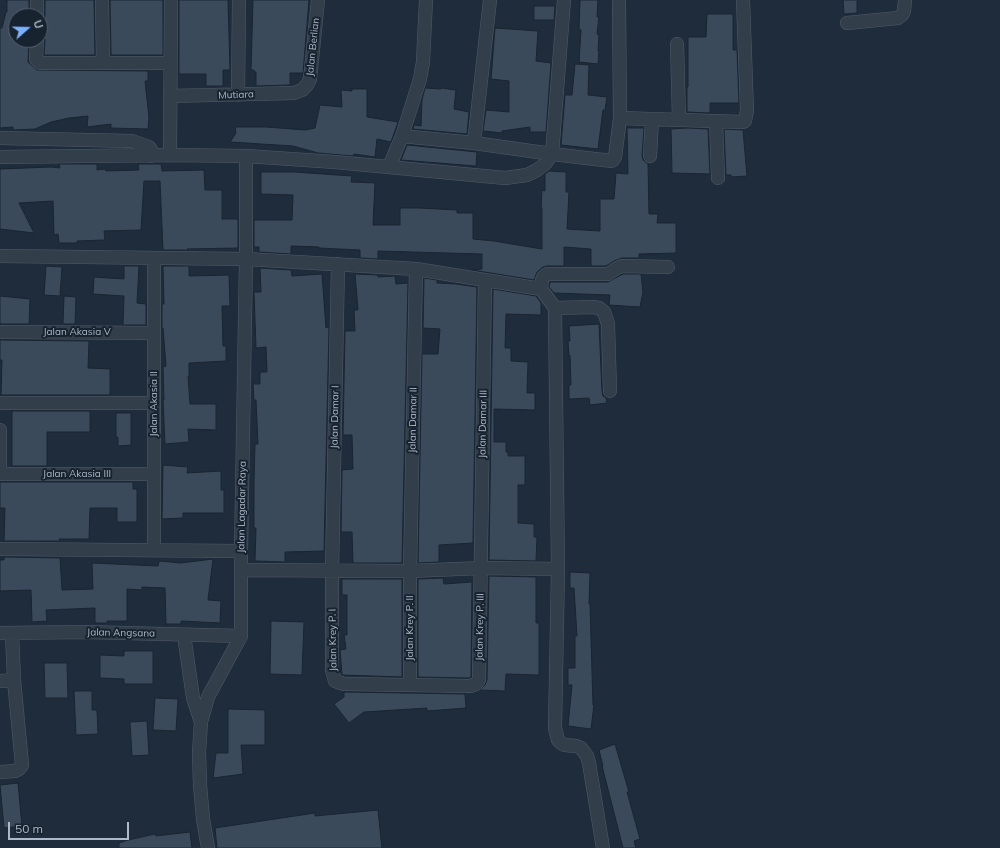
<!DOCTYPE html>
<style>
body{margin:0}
#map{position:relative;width:1000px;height:848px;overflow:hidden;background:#1f2c3b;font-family:Mulish,sans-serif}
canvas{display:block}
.north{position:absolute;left:8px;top:8px;width:40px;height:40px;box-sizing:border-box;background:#182330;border:1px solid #545f6d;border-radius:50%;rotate:70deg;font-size:11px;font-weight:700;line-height:16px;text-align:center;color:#adb8c8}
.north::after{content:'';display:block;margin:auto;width:14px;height:18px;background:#7bb3ff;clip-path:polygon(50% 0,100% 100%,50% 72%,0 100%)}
.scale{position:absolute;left:8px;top:822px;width:121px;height:18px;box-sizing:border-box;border:2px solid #adb8c8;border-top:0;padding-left:5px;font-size:12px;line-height:14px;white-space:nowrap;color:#adb8c8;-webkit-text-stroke:3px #182330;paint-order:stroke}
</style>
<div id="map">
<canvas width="1000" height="848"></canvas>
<div class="north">U</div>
<div class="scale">50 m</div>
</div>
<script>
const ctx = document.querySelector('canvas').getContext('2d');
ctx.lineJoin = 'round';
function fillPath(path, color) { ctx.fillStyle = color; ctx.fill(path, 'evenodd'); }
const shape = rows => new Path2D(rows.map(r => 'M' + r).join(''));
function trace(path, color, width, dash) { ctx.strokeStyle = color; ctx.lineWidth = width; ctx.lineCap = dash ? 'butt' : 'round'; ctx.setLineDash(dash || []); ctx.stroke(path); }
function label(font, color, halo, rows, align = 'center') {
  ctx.font = font + ' Mulish,sans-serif'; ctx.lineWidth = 4; ctx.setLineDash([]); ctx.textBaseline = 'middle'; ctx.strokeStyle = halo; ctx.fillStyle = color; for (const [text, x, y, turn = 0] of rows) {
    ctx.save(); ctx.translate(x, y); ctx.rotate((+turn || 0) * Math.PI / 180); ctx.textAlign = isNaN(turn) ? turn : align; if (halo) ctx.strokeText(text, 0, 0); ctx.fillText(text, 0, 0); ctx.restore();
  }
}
const building = shape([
 [7,0,29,0,29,16,16,16,16,40,29,40,28,62,37,70,148,71,148,81,145,81,149,117,148,129,111,128,111,124,87,127,88,116,69,118,51,122,35,129,13,130,13,127,0,128,0,28,2,28,6,12,7,12,7,0],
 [45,0,94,0,95,55,44,55,45,40,44,36,40,33,40,23,44,20,45,16,45,0],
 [110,0,163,0,163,55,111,55,110,0],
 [179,0,228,0,230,70,223,70,223,86,206,86,206,74,179,74,179,0],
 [253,0,309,0,303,73,290,73,290,85,256,86,256,72,254,72,254,70,251,70,253,0],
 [580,0,598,0,597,17,599,17,597,34,599,35,598,51,599,51,598,64,579,62,581,30,579,29,580,0],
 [843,0,857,0,857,13,844,14,843,0],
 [534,6,555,6,554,20,534,20,534,6],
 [707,14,733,14,733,50,737,50,739,103,710,103,710,113,687,112,687,87,688,87,688,37,706,37,707,14],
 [495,28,538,31,536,61,551,63,546,132,530,132,530,127,502,131,502,133,483,131,486,110,509,112,509,81,491,79,495,28],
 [575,64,589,65,588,95,607,97,605,110,603,110,598,149,561,145,565,95,572,95,575,64],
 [425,88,441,89,441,88,456,90,454,109,469,112,467,134,413,129,414,125,421,126,422,100,425,88],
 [352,89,367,89,367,117,398,122,391,142,377,139,375,157,354,154,353,156,318,153,293,146,230,142,236,133,235,127,266,127,305,130,315,128,320,105,342,107,341,90,352,91,352,89],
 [627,128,644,128,642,156,643,160,648,164,649,214,658,214,657,223,676,223,676,253,639,254,639,258,622,258,614,261,606,266,591,266,591,249,564,247,564,266,547,266,543,267,537,272,534,280,472,270,482,269,482,254,378,251,378,259,360,258,360,250,319,248,319,247,291,246,291,254,259,252,259,247,254,247,254,220,292,220,293,195,261,194,261,172,294,172,352,176,351,182,375,183,373,225,400,225,400,208,419,208,457,210,457,213,473,213,473,239,494,241,542,249,542,208,541,208,542,190,545,191,545,174,549,171,566,172,566,192,569,192,567,229,600,231,600,199,614,199,616,173,628,174,627,128],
 [687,128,708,129,710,174,672,173,671,129,687,128],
 [724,129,743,130,747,176,731,177,731,175,726,175,724,129],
 [407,145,477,152,476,166,401,160,407,145],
 [59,164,97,164,97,170,105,169,106,171,139,170,138,164,161,164,162,171,204,170,205,190,222,190,222,219,238,219,238,248,187,249,188,250,163,250,160,181,144,181,141,230,104,231,105,240,77,241,77,243,59,243,58,234,54,235,53,201,19,203,34,233,0,229,0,169,51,167,60,168,59,164],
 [46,266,62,267,60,296,44,295,46,266],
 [124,266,139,266,137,303,146,304,146,325,123,325,124,296,93,294,94,277,124,279,124,266],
 [163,266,189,266,189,276,229,275,230,306,222,306,223,346,226,346,226,361,189,363,189,376,188,376,190,404,216,404,216,430,188,429,189,442,165,444,163,400,164,400,163,367,166,366,163,328,162,328,162,304,164,304,163,266],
 [260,268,291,270,292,276,322,274,326,328,329,327,324,551,285,552,285,562,255,561,256,528,254,528,254,481,255,444,258,444,256,400,254,400,253,384,260,384,260,372,267,372,266,347,256,348,254,292,261,292,260,268],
 [355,274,378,275,378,277,395,276,396,284,408,283,402,563,353,563,352,532,341,532,342,470,353,469,352,435,343,435,345,331,355,331,354,310,358,310,355,274],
 [623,274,641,274,643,292,640,307,609,305,610,295,554,293,549,287,550,282,608,282,623,274],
 [424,278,437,280,437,283,456,284,477,287,473,543,439,545,439,562,418,563,422,354,438,354,440,329,423,328,424,278],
 [493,289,536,296,541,303,541,315,506,314,505,348,511,348,511,361,528,362,527,393,535,393,535,410,494,409,494,442,506,442,506,452,508,452,508,456,525,456,525,485,518,485,518,523,534,524,534,537,537,537,536,561,489,560,493,289],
 [0,296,30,299,29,324,0,324,0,296],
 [64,296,76,297,75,324,63,324,64,296],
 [599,324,602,391,603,396,606,398,607,403,590,405,589,398,569,399,569,385,571,385,570,355,569,356,568,341,570,341,569,326,599,324],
 [0,340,89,341,88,368,110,369,110,395,1,395,2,360,0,360,0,340],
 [12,411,90,411,90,432,47,432,47,466,12,466,12,411],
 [116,413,131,413,131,445,118,446,118,437,116,437,116,413],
 [163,465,188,467,187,473,221,471,221,490,224,490,224,513,183,513,183,518,162,519,163,465],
 [0,482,133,482,133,489,137,489,137,522,117,522,117,508,90,508,89,539,59,539,60,541,4,541,5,508,0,508,0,482],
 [4,557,60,558,62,590,93,589,92,563,158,566,159,561,181,563,213,559,208,600,221,601,220,623,181,621,181,624,166,624,165,588,142,587,142,590,127,589,127,621,107,621,107,623,95,623,95,608,46,610,47,621,32,622,31,590,0,591,0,560,4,560,4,557],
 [570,572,590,573,589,604,590,604,593,705,594,705,591,729,568,726,572,685,568,685,568,668,575,668,575,636,577,636,574,588,570,588,570,572],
 [489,576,536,577,536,623,539,623,539,675,506,674,505,691,480,690,485,685,487,680,489,576],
 [443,578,444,584,472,582,471,677,469,678,418,677,418,579,443,578],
 [342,579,402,579,402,677,342,675,340,650,346,649,344,635,347,635,347,595,342,595,342,579],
 [271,621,304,622,302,675,270,674,271,621],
 [124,651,153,651,153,684,124,684,124,679,100,678,100,655,124,656,124,651],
 [44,663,67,663,68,698,45,698,44,663],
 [74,691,92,691,92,710,97,710,98,734,76,735,74,691],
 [344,692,465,694,466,708,427,711,427,708,364,712,349,723,334,704,344,697,344,692],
 [155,698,178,699,176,731,153,730,155,698],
 [228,709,265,710,265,745,241,745,243,774,213,778,216,753,228,753,228,709],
 [147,721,149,755,132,756,130,722,147,721],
 [615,744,629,792,627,792,640,839,634,841,636,848,623,848,602,766,603,766,599,750,615,744],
 [18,783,22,826,4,828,0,785,18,783],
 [378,810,382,848,217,848,215,828,315,813,315,816,378,810],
 [190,832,192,848,119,848,119,843,128,840,155,834,156,836,190,832]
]);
const street = shape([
 [102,0,103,63],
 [619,0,620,118],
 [37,16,37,0],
 [847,23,898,18,902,15,904,11,905,0],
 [37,40,36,59,40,63,170,63],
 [677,44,679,119],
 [238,95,239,0],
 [170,96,294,93,302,90,307,85,310,79,318,0],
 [716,121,718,178],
 [402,136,474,143,552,154,564,0],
 [0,138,132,141,149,147,151,150,151,156],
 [474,143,490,0],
 [170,155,171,0],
 [650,156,652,119],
 [0,157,170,155,246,156,335,162,505,178,527,175,537,170,545,164,552,154,612,161,615,157,620,118,743,122,745,121,747,110,743,0],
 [389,167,402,136,420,79,423,62,426,0],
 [0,256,246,259,416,269,541,289,555,308,558,569,555,728,558,740,561,743,564,745,576,746,581,748,587,756,589,763,603,848],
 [154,258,154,550],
 [338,264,332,571,332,670,335,681,344,684,470,686,476,684,479,680,485,280],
 [541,289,542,280,544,276,547,274,608,274,617,268,622,266,668,267],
 [555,308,593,307,599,308,604,312,608,324,610,391],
 [0,332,154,333],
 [0,403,154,403],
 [0,430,0,474],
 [0,474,154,474],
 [0,549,241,551],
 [241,570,410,571,482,568,558,569],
 [0,633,86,632,241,636],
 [184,635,193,698,201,722],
 [0,681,14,680],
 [410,685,410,571,416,269],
 [0,772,15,771,19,769,22,765,14,680,12,633],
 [208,848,203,819,200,785,199,752,201,722,208,697,241,636,241,551,246,259,246,156]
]);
const streetNames = [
 ["Jalan Berlian",313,47,-84],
 ["Mutiara",236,95,-2],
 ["Jalan Akasia V",77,332],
 ["Jalan Akasia II",154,404,-90],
 ["Jalan Damar I",335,417,-89],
 ["Jalan Damar II",413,420,-89],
 ["Jalan Damar III",483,424,-89],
 ["Jalan Akasia III",77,474],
 ["Jalan Lagadar Raya",242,507,-89],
 ["Jalan Krey P. III",480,627,-89],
 ["Jalan Krey P. II",410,628,-90],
 ["Jalan Angsana",121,633,1],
 ["Jalan Krey P. I",333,640,-91]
];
fillPath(building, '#3a4a5b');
trace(building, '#1a2532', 1);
trace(street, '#505b69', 14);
trace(street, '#333e4b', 13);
label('10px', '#adb8c8', '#182330', streetNames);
</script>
